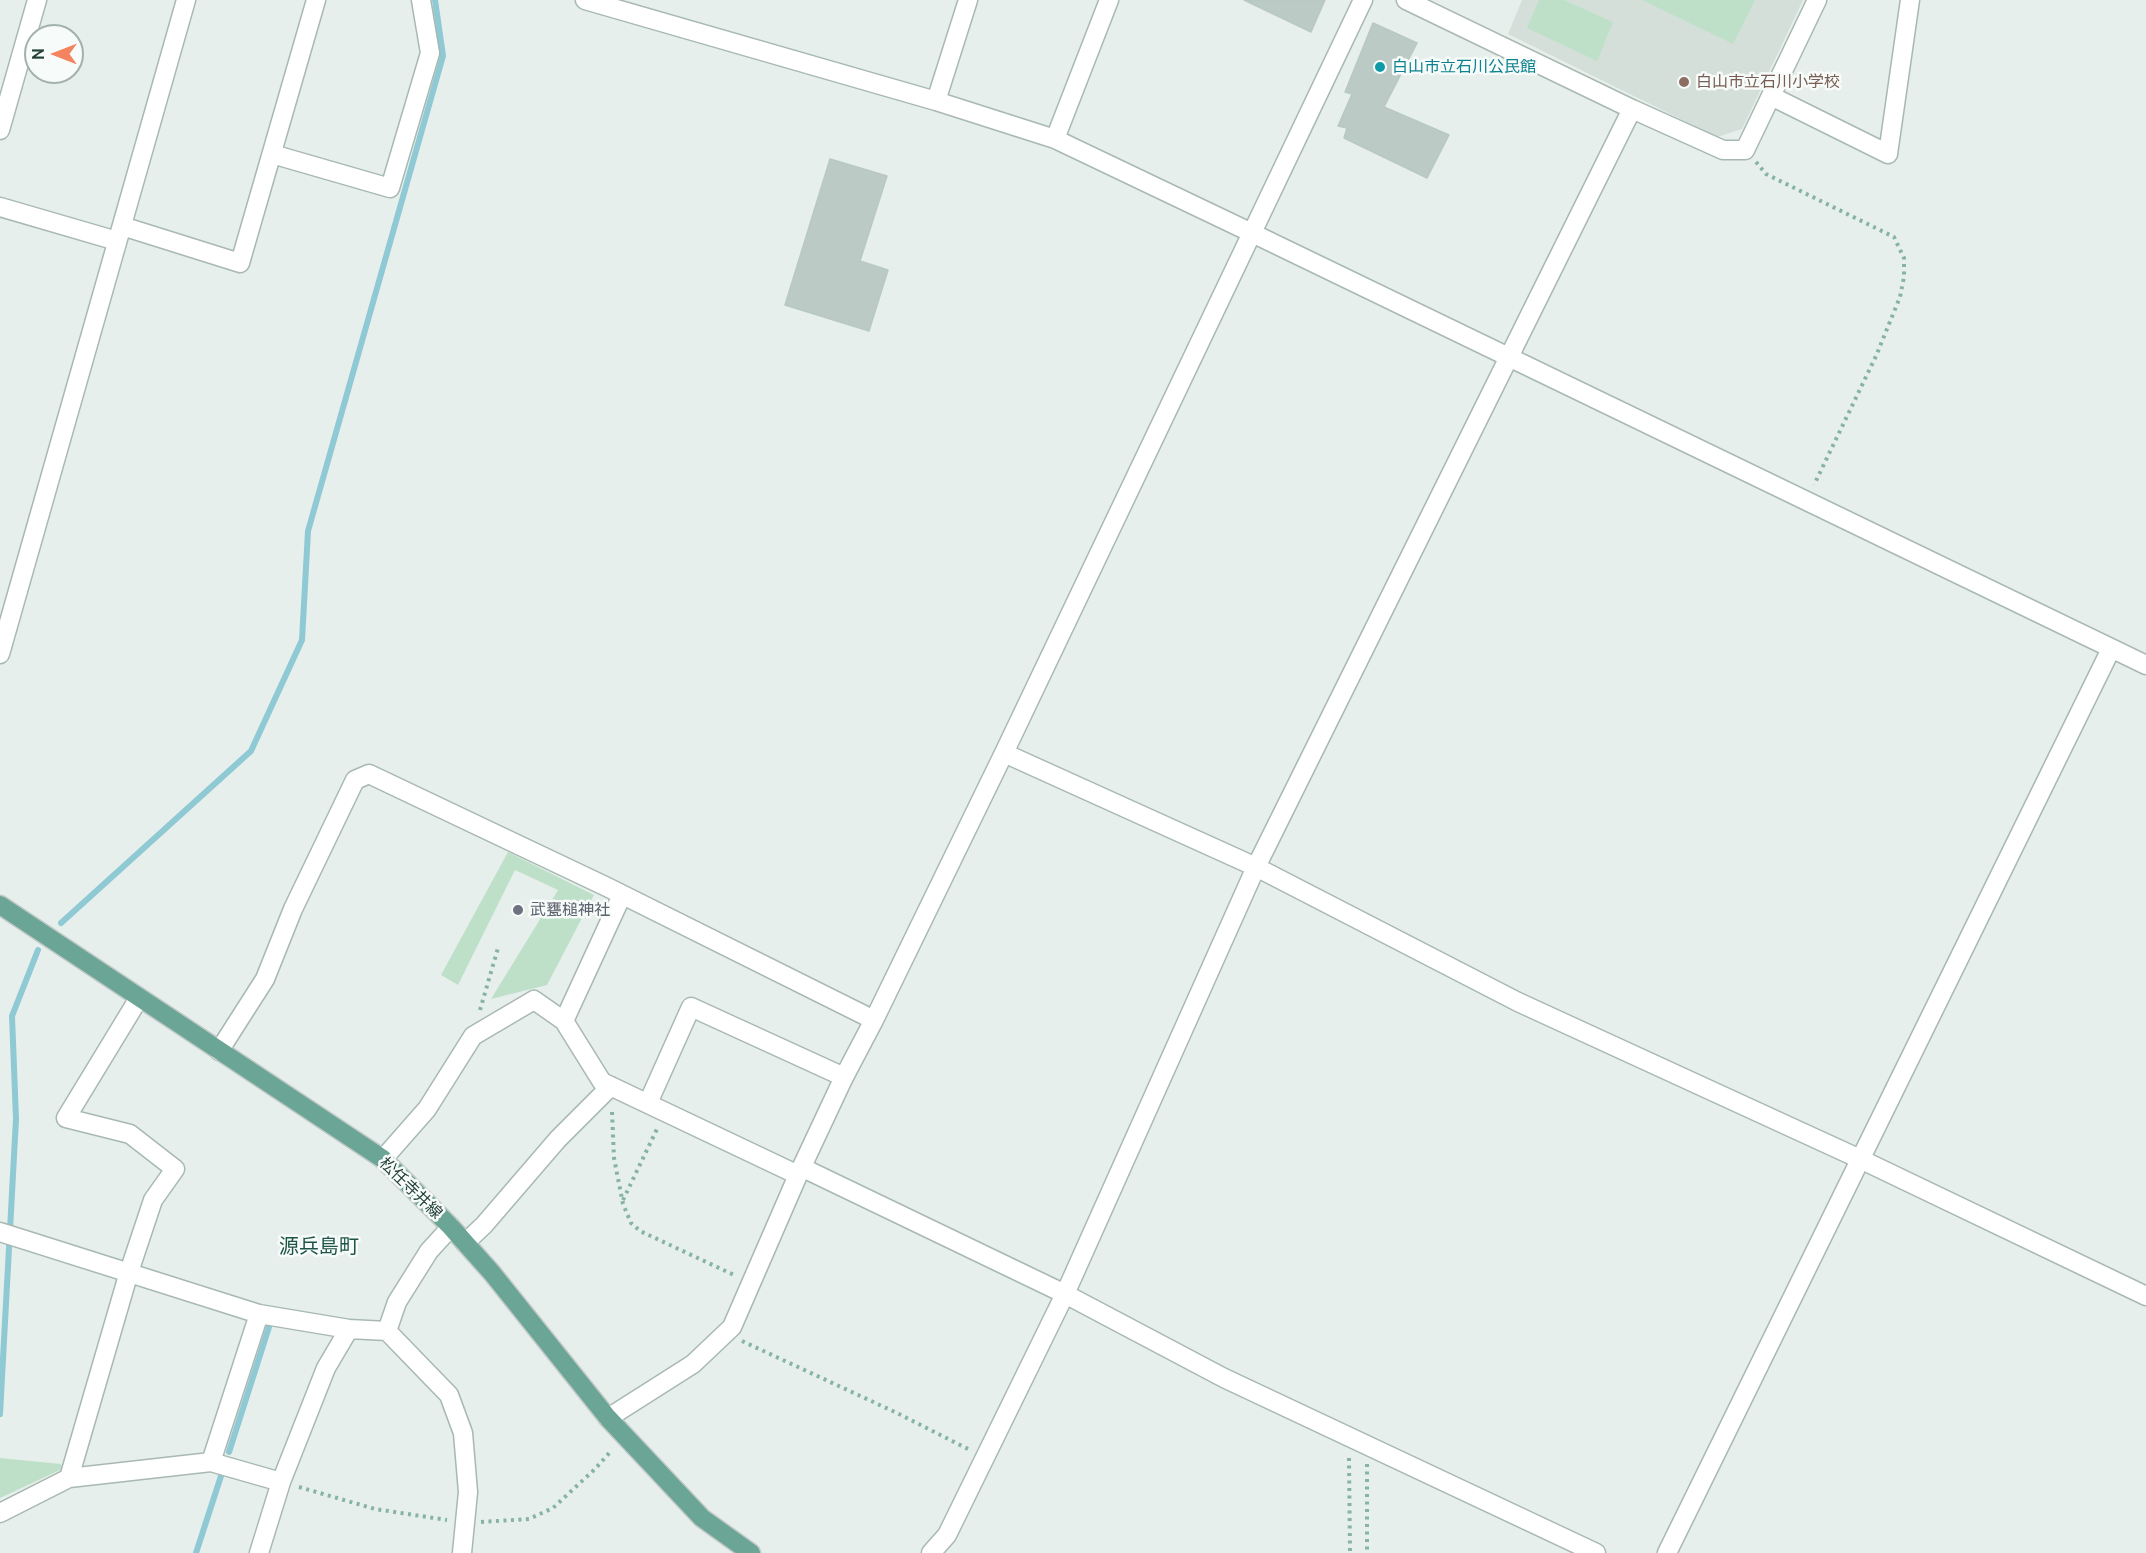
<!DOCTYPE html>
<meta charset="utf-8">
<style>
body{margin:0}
#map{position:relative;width:2146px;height:1553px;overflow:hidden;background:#e6efeb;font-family:Ubuntu,sans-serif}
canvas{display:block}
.north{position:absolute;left:24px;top:24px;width:60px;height:60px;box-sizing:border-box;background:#f7fbf9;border:2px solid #a3b1ad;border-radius:50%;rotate:270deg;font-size:16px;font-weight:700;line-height:24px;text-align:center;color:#24423a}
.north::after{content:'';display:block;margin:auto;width:21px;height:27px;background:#f4845f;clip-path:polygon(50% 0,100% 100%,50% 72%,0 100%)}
</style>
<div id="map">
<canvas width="2146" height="1553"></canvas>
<div class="north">N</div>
</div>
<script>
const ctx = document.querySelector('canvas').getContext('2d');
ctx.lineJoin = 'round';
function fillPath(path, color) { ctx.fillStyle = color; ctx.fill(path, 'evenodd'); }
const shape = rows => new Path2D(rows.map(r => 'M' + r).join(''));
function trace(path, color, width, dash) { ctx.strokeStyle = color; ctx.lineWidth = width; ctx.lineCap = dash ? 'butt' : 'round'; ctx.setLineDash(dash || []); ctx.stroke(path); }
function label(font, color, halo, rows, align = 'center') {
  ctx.font = font + ' Ubuntu,"Noto Sans JP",sans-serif'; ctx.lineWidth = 5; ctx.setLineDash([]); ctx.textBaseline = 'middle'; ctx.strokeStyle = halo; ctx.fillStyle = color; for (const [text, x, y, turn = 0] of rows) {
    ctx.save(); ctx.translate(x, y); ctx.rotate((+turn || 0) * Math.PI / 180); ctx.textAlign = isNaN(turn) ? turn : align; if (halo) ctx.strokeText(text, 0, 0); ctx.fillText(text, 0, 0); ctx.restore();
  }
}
const built = shape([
 [1522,0,1803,0,1742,129,1717,137,1508,34]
]);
const green = shape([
 [1539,0,1564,0,1613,22,1597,61,1527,28],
 [1642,0,1755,0,1733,44],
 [508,852,594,895,547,985,491,999,558,890,515,870,458,985,441,975],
 [0,1458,61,1464,62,1469,0,1498]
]);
const stream = shape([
 [61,923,251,751,302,640,308,531,443,56,435,0],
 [0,1414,16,1119,12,1016,38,950],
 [229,1452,269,1327],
 [196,1553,221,1476]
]);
const building = shape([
 [1244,0,1325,0,1311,32,1244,0],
 [1373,23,1417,43,1384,107,1449,135,1427,178,1344,138,1347,128,1338,126,1352,94,1345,92,1373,23],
 [830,159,887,176,860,261,888,270,869,331,785,305,830,159]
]);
const path = shape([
 [1756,162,1766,174,1894,237,1904,258,1904,277,1900,297,1876,356,1814,485],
 [480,1010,498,948],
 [612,1112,614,1158,623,1204,631,1223,640,1231,734,1275],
 [623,1200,657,1129],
 [742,1341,897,1413,968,1449],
 [1349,1458,1350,1553],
 [1367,1464,1367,1553],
 [299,1487,375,1509,447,1520],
 [481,1522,529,1519,553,1508,595,1469,612,1450]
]);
const minor = shape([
 [585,0,936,101,1055,139,1252,233,2146,665],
 [1406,0,1632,109,1723,150,1745,150,1817,0],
 [1771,96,1888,154,1910,0],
 [936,101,968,0],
 [0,130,37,0],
 [1055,139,1109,0],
 [272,154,390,188,430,53,421,0],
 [0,207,117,241],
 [122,226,240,263,316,0],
 [0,654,186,0],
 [1004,753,1256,867,1518,1002,1860,1159,2146,1296],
 [564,1021,622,895],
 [219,1051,265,979,293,909,355,780,369,774,607,887,874,1020],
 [648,1103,691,1007,844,1077],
 [383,1159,427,1109,473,1036,534,1000,564,1021,602,1082,798,1175],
 [803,1168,1065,1294,1224,1378,1596,1553],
 [451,1227,429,1251,397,1302,387,1331,449,1395,463,1433,468,1492,462,1553],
 [0,1232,259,1314,349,1329],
 [465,1243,484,1225,558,1139,611,1086],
 [608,1418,693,1364,732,1327,798,1175,844,1077,874,1020,1004,753,1363,0],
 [211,1462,259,1314],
 [69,1478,129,1272,153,1200,175,1169,130,1134,66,1118,139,998],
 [0,1513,69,1478,211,1462,281,1482],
 [259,1553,281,1482,326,1368,349,1329,387,1331],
 [931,1553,947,1535,1065,1294,1256,867,1632,109],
 [1667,1553,2111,649]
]);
const major = shape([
 [0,905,383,1159,451,1227,492,1273,608,1418,702,1518,751,1553]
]);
const markers = [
 [1380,67,6,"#0f9aa8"],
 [1684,82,6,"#8d6e63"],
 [518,910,6,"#6b7280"]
];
const cultureNames = [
 ["白山市立石川公民館",1392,67]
];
const educationNames = [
 ["白山市立石川小学校",1696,82]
];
const worshipNames = [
 ["武甕槌神社",530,910]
];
const streetNames = [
 ["松任寺井線",411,1188,44]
];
const quarterNames = [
 ["源兵島町",319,1246]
];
fillPath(built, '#d4dfda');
fillPath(green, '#bfe0c8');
trace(stream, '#8ec9d4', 6);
fillPath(building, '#bbcac4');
trace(building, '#b8c9c2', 1.5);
trace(minor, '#a8b8b2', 21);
trace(major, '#c2cac8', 21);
trace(path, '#86b3a5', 4, [3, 4.5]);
trace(minor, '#fff', 18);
trace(major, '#6aa596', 18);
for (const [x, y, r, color] of markers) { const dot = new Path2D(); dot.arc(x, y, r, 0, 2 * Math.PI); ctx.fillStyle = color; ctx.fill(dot); trace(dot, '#f7fbf9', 2); }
label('16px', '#0d838f', '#f7fbf9', cultureNames, 'left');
label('16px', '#785e54', '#f7fbf9', educationNames, 'left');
label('16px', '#5b616d', '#f7fbf9', worshipNames, 'left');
label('16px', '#24423a', '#f7fbf9', streetNames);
label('20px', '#1f5548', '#f7fbf9', quarterNames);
</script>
